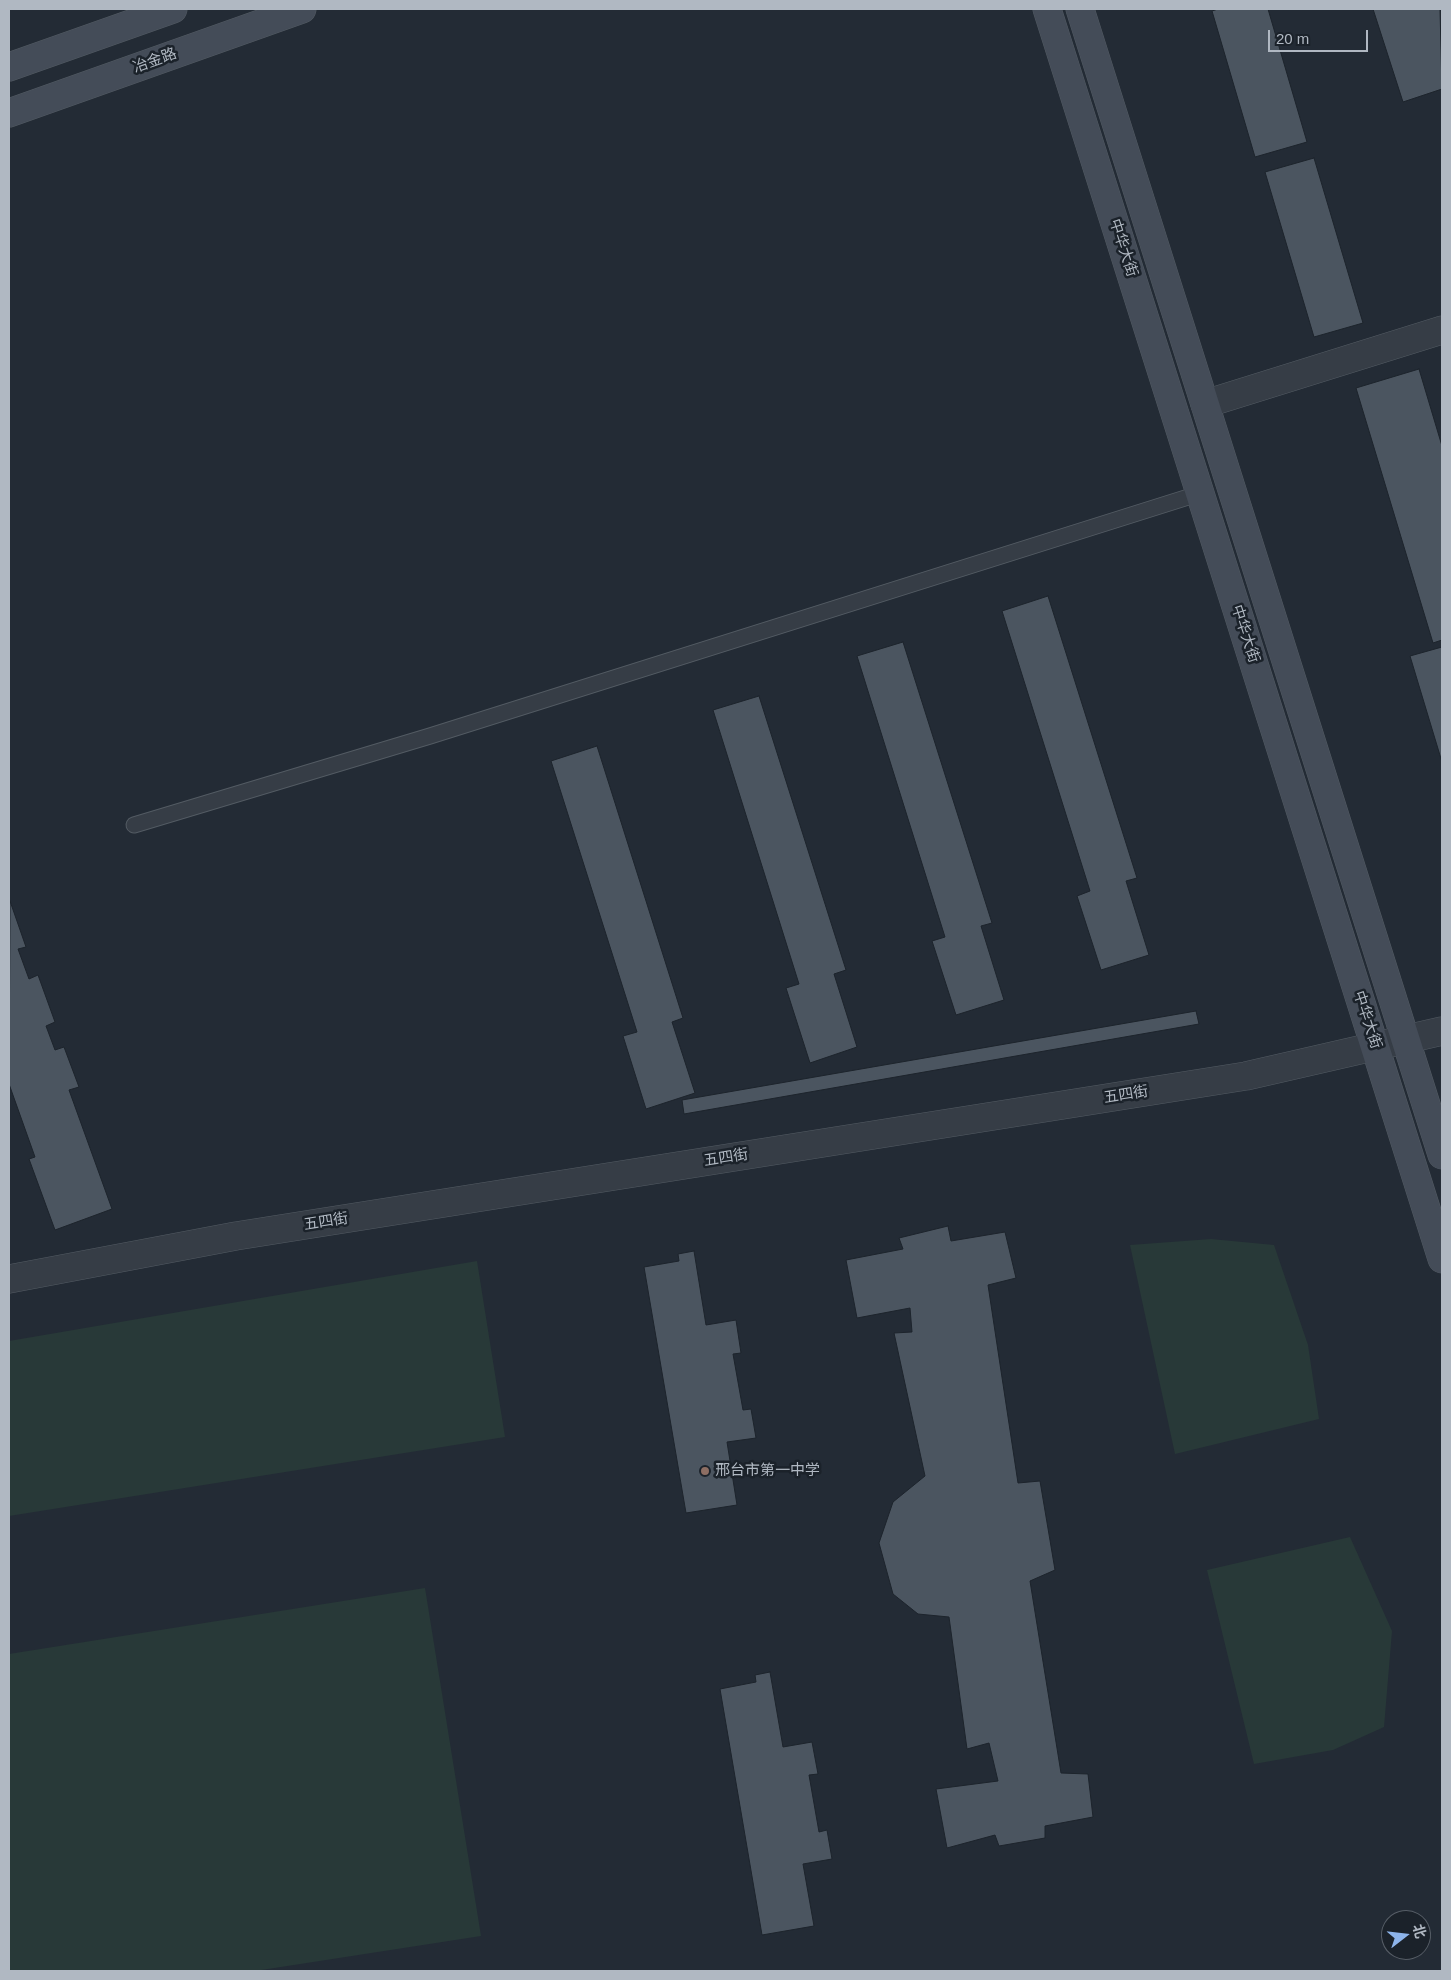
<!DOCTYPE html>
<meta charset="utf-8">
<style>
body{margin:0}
#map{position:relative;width:1451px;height:1980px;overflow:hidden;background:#232b35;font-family:Arial,"Noto Sans SC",sans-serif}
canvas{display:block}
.frame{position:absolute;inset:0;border:10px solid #b0b8c2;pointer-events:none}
.north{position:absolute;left:1381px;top:1910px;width:50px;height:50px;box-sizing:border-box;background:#1b222a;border:1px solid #575e67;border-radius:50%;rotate:74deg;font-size:14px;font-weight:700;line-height:20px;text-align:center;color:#b0b8c2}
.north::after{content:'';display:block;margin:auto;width:18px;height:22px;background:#8db4ea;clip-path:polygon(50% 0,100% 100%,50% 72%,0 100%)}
.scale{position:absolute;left:1268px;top:30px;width:100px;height:22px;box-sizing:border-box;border:2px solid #b0b8c2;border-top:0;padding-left:6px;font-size:15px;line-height:18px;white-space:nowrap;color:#b0b8c2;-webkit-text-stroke:4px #1b222a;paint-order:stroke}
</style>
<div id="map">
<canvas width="1451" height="1980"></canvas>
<div class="frame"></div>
<div class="north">北</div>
<div class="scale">20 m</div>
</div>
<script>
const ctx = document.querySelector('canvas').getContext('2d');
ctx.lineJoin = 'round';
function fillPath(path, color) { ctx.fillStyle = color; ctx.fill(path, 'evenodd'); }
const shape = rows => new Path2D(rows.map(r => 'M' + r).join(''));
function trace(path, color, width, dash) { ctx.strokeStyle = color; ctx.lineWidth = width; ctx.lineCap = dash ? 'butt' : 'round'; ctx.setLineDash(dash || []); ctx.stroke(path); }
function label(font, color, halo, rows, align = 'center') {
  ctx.font = font + ' Arial,"Noto Sans SC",sans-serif'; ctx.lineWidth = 5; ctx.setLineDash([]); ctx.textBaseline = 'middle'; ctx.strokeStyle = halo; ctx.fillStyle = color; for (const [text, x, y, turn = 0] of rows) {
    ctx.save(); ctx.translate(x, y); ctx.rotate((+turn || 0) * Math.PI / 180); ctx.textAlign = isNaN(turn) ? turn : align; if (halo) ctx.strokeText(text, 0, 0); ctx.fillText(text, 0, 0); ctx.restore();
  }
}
const green = shape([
 [1211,1239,1274,1245,1308,1345,1319,1419,1175,1454,1130,1245],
 [477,1261,505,1437,9,1516,9,1341],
 [1350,1537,1392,1631,1384,1727,1333,1750,1254,1764,1207,1570],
 [425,1588,481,1936,255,1971,9,1971,9,1654]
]);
const building = shape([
 [1218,9,1268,9,1307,142,1255,157,1212,11,1218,9],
 [1373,9,1440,9,1442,89,1403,102,1373,9],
 [1314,158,1363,323,1314,337,1265,172,1314,158],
 [1419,369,1442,446,1442,640,1433,643,1356,388,1419,369],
 [1048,596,1137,878,1126,881,1149,955,1101,970,1077,896,1090,891,1002,611,1048,596],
 [903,642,992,923,981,926,1004,1000,956,1015,932,941,945,937,857,656,903,642],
 [1442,647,1442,762,1410,656,1442,647],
 [759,696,846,970,834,974,857,1047,810,1063,786,988,799,984,713,710,759,696],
 [597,746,683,1018,672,1022,695,1093,646,1109,623,1036,637,1032,551,761,597,746],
 [10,901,26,947,18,949,29,979,38,975,55,1022,46,1026,55,1050,64,1047,79,1087,69,1090,112,1209,55,1230,29,1159,35,1157,9,1084,10,901],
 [1196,1011,1199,1024,684,1114,682,1100,1196,1011],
 [948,1226,951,1241,1005,1232,1016,1278,988,1285,1018,1483,1040,1481,1055,1570,1030,1581,1061,1773,1088,1774,1093,1817,1045,1826,1045,1838,999,1846,995,1835,947,1848,936,1789,998,1781,989,1743,967,1749,949,1617,918,1614,893,1594,879,1543,893,1502,925,1476,894,1333,912,1332,910,1308,857,1318,846,1260,903,1249,899,1238,948,1226],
 [694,1251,706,1325,736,1320,741,1353,733,1354,743,1410,751,1409,756,1438,727,1442,737,1505,686,1513,644,1267,679,1261,678,1254,694,1251],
 [770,1672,783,1747,812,1742,818,1774,809,1775,819,1832,827,1830,832,1859,803,1864,814,1926,762,1935,720,1689,756,1682,755,1675,770,1672]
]);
const lane = shape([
 [134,825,430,736,1201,493]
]);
const street = shape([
 [1205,404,1442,330],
 [9,1279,236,1236,1246,1076,1442,1031]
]);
const secondary = shape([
 [1047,9,1442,1259],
 [1080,9,1442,1155],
 [9,67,173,9],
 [9,113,302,9]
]);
const markers = [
 [705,1471,5,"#8d6e63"]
];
const streetNames = [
 ["冶金路",155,61,-20],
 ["中华大街",1123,248,72],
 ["中华大街",1245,634,72],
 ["中华大街",1367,1020,72],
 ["五四街",1126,1095,-9],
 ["五四街",726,1158,-9],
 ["五四街",326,1222,-9]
];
const poiNames = [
 ["邢台市第一中学",715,1471]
];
fillPath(green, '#283938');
fillPath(building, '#4b5560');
trace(building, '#1d242c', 1);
trace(lane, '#535b63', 17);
trace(street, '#535b63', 29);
trace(secondary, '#535b63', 29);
trace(lane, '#363d46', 15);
trace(street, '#363d46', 28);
trace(secondary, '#444c58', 28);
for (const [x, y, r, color] of markers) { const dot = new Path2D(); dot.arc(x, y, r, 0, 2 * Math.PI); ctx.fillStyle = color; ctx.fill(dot); trace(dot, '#1b222a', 2); }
label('15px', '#b0b8c2', '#1b222a', streetNames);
label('15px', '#b0b8c2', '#1b222a', poiNames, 'left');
</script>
